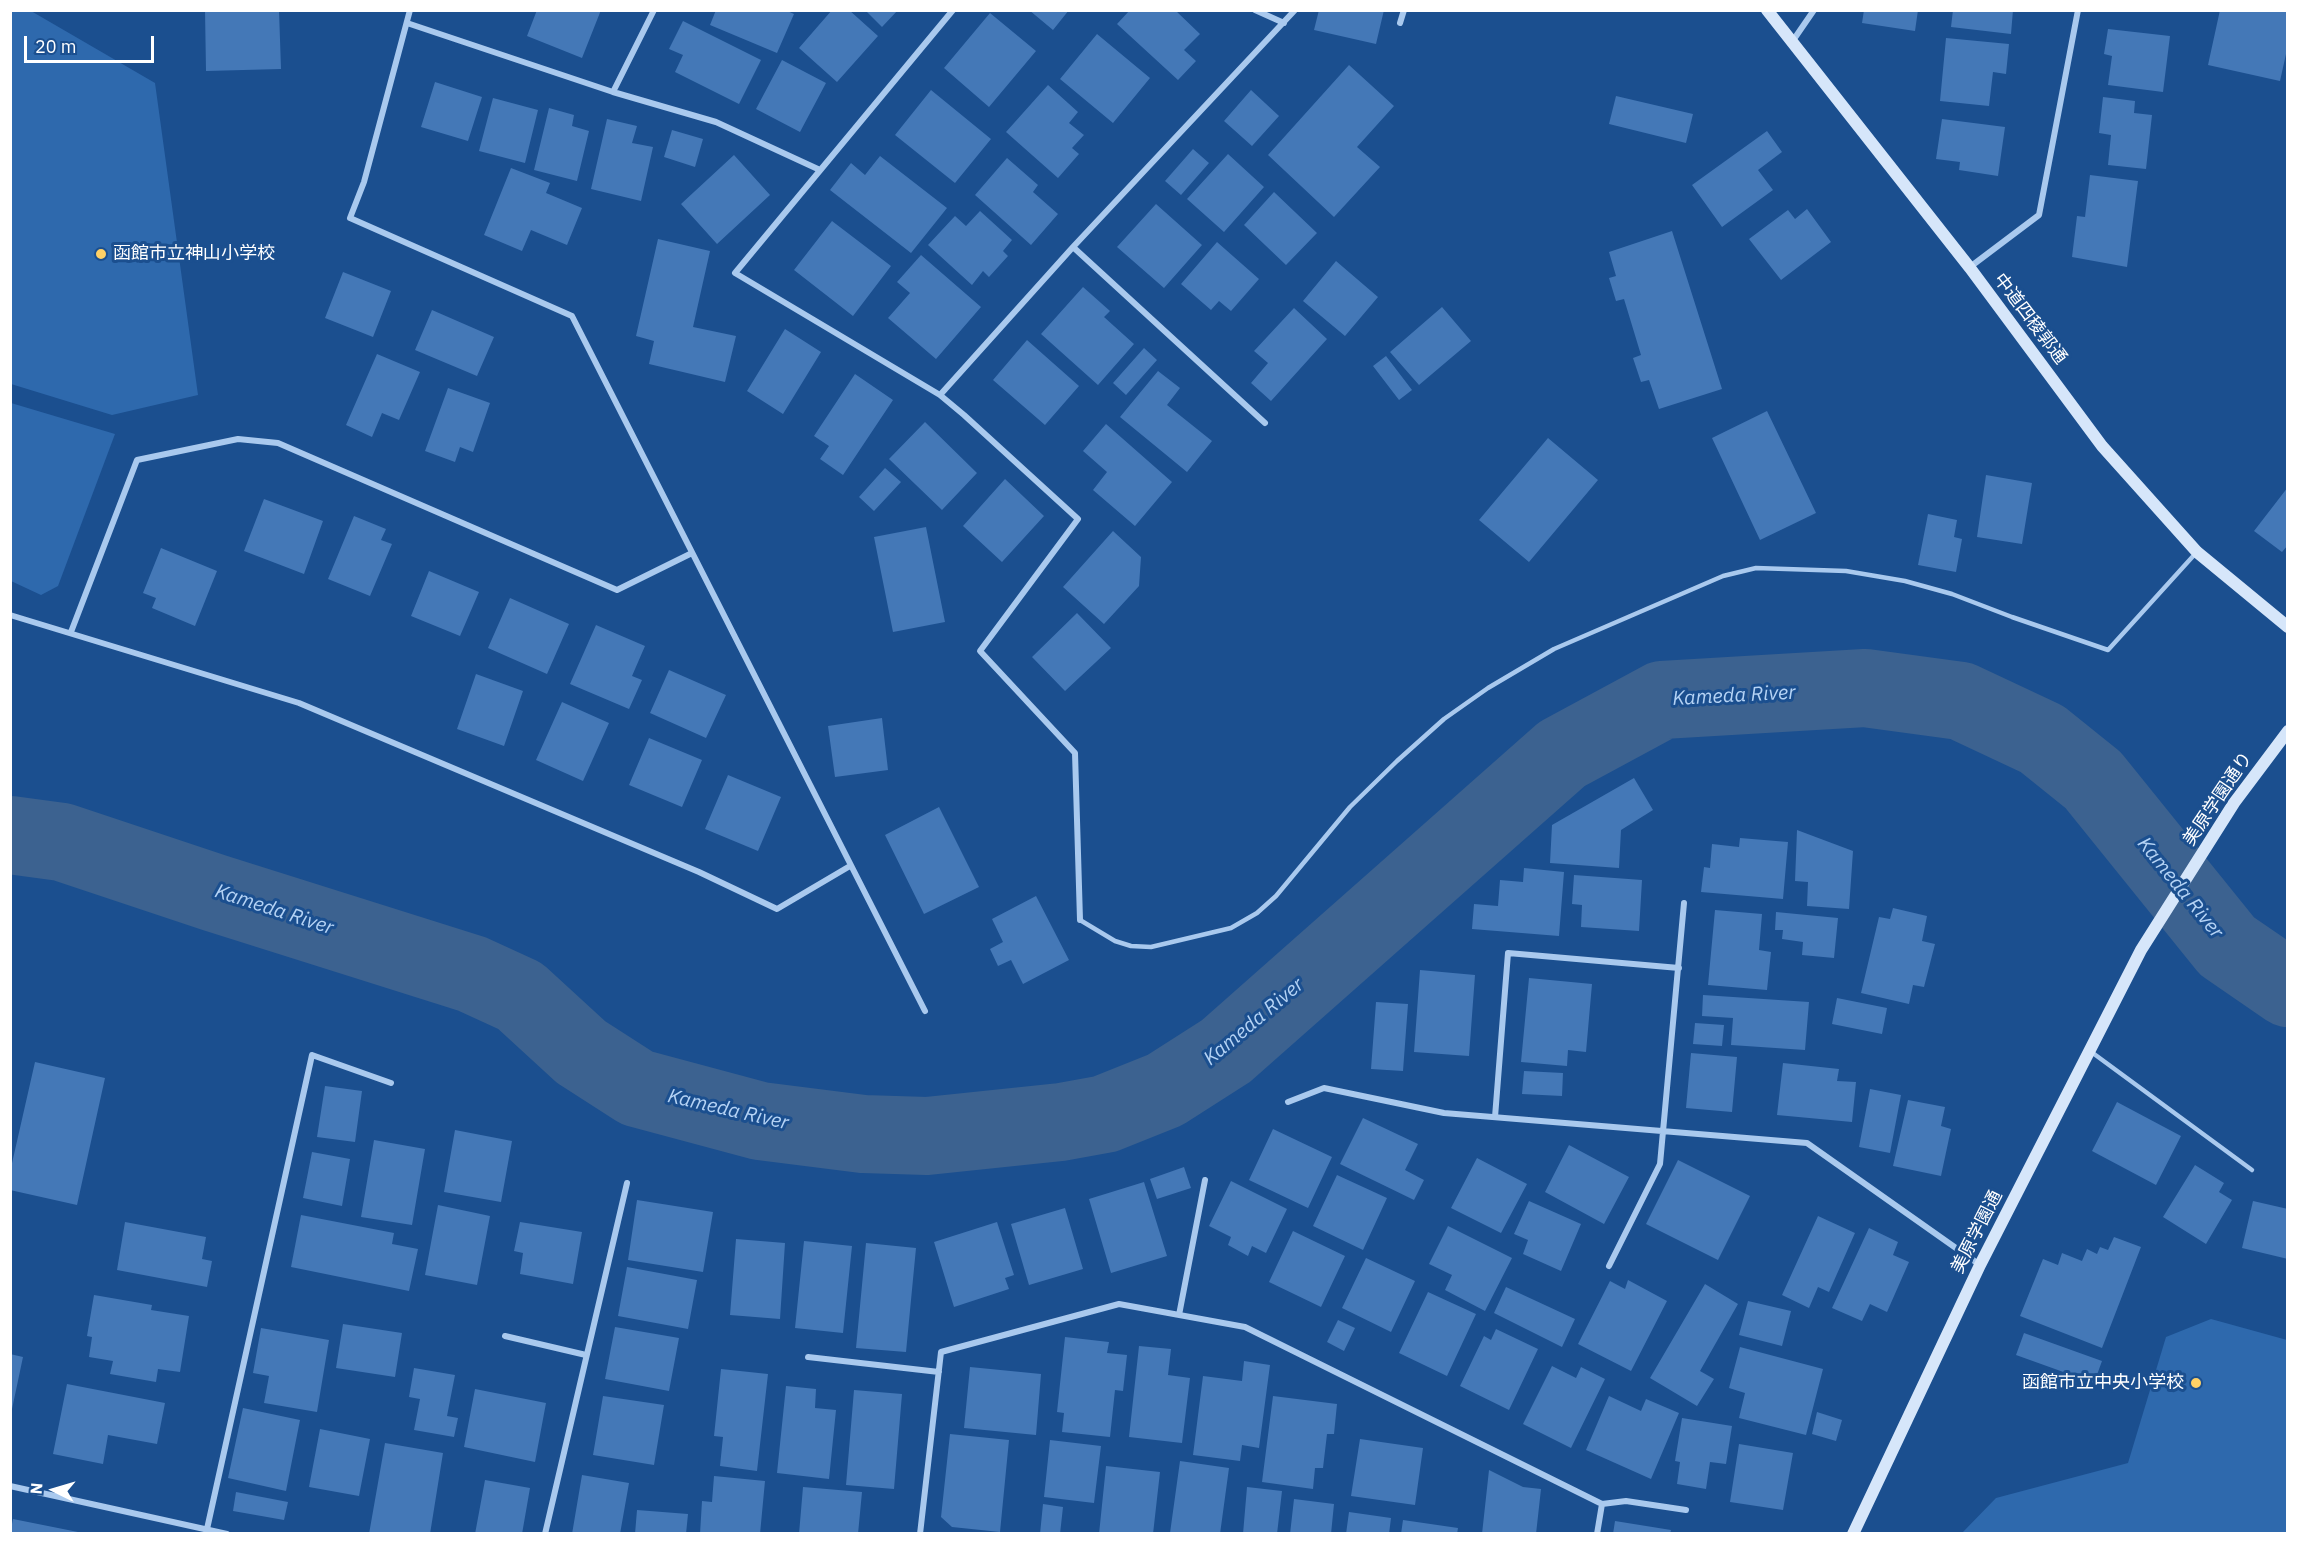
<!DOCTYPE html>
<meta charset="utf-8">
<style>
body{margin:0}
#map{position:relative;width:2298px;height:1544px;overflow:hidden;background:#1b4f8f;font-family:"IBM Plex Sans",sans-serif}
canvas{display:block}
.frame{position:absolute;inset:0;border:12px solid #fff;pointer-events:none}
.north{position:absolute;left:24px;top:1460px;width:60px;height:60px;-webkit-text-stroke:4px #1b4f8f;paint-order:stroke;rotate:275deg;font-size:16px;font-weight:700;line-height:24px;text-align:center;color:#fff}
.north::after{content:'';display:block;margin:auto;width:21px;height:27px;background:#fff;clip-path:polygon(50% 0,100% 100%,50% 72%,0 100%)}
.scale{position:absolute;left:24px;top:36px;width:130px;height:27px;box-sizing:border-box;border:3px solid #fff;border-top:0;padding-left:8px;font-size:18px;line-height:21px;white-space:nowrap;color:#fff;-webkit-text-stroke:4px #1b4f8f;paint-order:stroke}
</style>
<div id="map">
<canvas width="2298" height="1544"></canvas>
<div class="frame"></div>
<div class="north">N</div>
<div class="scale">20 m</div>
</div>
<script>
const ctx = document.querySelector('canvas').getContext('2d');
ctx.lineJoin = 'round';
function fillPath(path, color) { ctx.fillStyle = color; ctx.fill(path, 'evenodd'); }
const shape = rows => new Path2D(rows.map(r => 'M' + r).join(''));
function trace(path, color, width, dash) { ctx.strokeStyle = color; ctx.lineWidth = width; ctx.lineCap = dash ? 'butt' : 'round'; ctx.setLineDash(dash || []); ctx.stroke(path); }
function label(font, color, halo, rows, align = 'center') {
  ctx.font = font + ' "IBM Plex Sans","Noto Sans JP",sans-serif'; ctx.lineWidth = 6; ctx.setLineDash([]); ctx.textBaseline = 'middle'; ctx.strokeStyle = halo; ctx.fillStyle = color; for (const [text, x, y, turn = 0] of rows) {
    ctx.save(); ctx.translate(x, y); ctx.rotate((+turn || 0) * Math.PI / 180); ctx.textAlign = isNaN(turn) ? turn : align; if (halo) ctx.strokeText(text, 0, 0); ctx.fillText(text, 0, 0); ctx.restore();
  }
}
const green = shape([
 [10,11,31,11,155,83,198,395,112,415,11,384],
 [11,403,115,434,58,586,41,595,11,581],
 [2211,1319,2287,1340,2287,1533,1962,1533,1996,1498,2128,1463,2166,1337]
]);
const river = shape([
 [10,835,62,842,215,893,472,974,520,996,581,1052,637,1088,760,1121,863,1134,927,1136,1061,1122,1105,1114,1165,1090,1226,1051,1562,754,1662,700,1865,688,1961,701,2042,739,2093,780,2227,946,2288,988]
]);
const building = shape([
 [205,10,279,10,281,69,206,71],
 [537,10,601,10,582,58,527,36],
 [716,10,785,10,794,14,777,53,710,25],
 [832,10,849,10,878,36,837,82,799,48],
 [865,10,898,10,882,27],
 [1029,10,1069,10,1053,30],
 [1130,10,1175,10,1200,34,1184,50,1196,61,1178,80,1117,24],
 [1319,10,1384,10,1376,44,1314,30],
 [1864,10,1918,10,1915,31,1862,23],
 [1953,10,2013,10,2011,34,1951,27],
 [2220,10,2288,10,2288,45,2280,81,2208,65],
 [990,13,1036,51,989,107,944,68],
 [683,21,761,60,739,104,675,72,683,55,669,49],
 [2108,29,2170,36,2163,92,2108,85,2112,56,2104,54],
 [1097,34,1150,78,1113,123,1060,79],
 [1946,38,2009,44,2006,74,1993,72,1989,106,1940,101],
 [782,60,826,83,800,132,756,109],
 [1349,65,1394,106,1357,147,1380,167,1334,217,1268,155],
 [435,82,482,97,468,141,421,127],
 [1048,85,1078,112,1069,123,1084,135,1072,148,1079,154,1058,178,1006,132],
 [931,90,991,139,955,183,895,135],
 [1251,90,1279,116,1252,146,1224,121],
 [1616,96,1693,114,1686,143,1609,124],
 [2103,97,2135,101,2134,113,2152,115,2146,169,2108,165,2111,135,2099,133],
 [493,98,538,110,525,163,479,151],
 [549,108,574,115,572,126,589,131,577,181,534,170],
 [607,119,637,126,632,143,653,147,641,201,591,189],
 [1942,119,2005,127,1998,176,1959,170,1960,162,1936,159],
 [672,130,703,139,695,167,664,157],
 [1767,131,1782,152,1758,170,1773,190,1722,227,1692,185],
 [1193,149,1209,163,1181,195,1165,181],
 [1228,154,1264,187,1224,232,1187,199],
 [734,155,770,195,717,244,681,204],
 [880,156,947,208,911,253,830,190,851,163,865,175],
 [1007,158,1038,185,1033,192,1058,214,1031,245,975,195],
 [511,168,550,183,546,193,582,208,567,245,531,230,522,251,484,235],
 [2090,175,2138,181,2127,267,2072,257,2077,216,2085,217],
 [1274,192,1317,233,1286,265,1244,225],
 [1156,204,1202,245,1164,288,1117,247],
 [1807,209,1831,242,1781,280,1749,239,1788,210,1795,219],
 [980,211,1012,240,1003,251,1008,256,989,277,983,271,972,285,928,245,955,216,966,226],
 [832,221,891,266,853,316,794,270],
 [1672,231,1722,389,1659,409,1649,380,1641,382,1633,358,1641,355,1624,299,1616,301,1609,278,1616,276,1609,252],
 [658,239,710,251,693,327,736,336,725,382,649,364,654,341,636,336],
 [1217,242,1259,279,1231,311,1219,301,1211,310,1181,284],
 [921,255,981,307,936,359,888,318,910,293,897,282],
 [1336,261,1378,297,1345,336,1303,301],
 [343,272,391,291,373,337,325,318],
 [1083,287,1110,311,1104,317,1134,344,1098,385,1041,334],
 [1442,307,1471,341,1419,385,1390,352],
 [1294,308,1327,339,1271,401,1251,383,1268,363,1254,351],
 [432,310,494,337,477,376,415,350],
 [785,329,821,352,783,414,747,391],
 [1027,340,1079,386,1045,425,993,380],
 [1144,348,1157,360,1126,395,1113,383],
 [377,354,420,372,399,420,382,413,372,437,346,425],
 [1386,356,1412,390,1399,400,1373,366],
 [1158,371,1180,388,1167,405,1212,441,1187,472,1120,417],
 [855,374,893,400,843,475,820,459,829,446,814,436],
 [448,388,490,403,473,452,460,447,455,462,425,451],
 [1767,411,1816,513,1760,540,1712,438],
 [925,422,977,473,942,510,889,459],
 [1106,424,1172,482,1135,526,1093,490,1107,472,1083,451],
 [1548,438,1598,480,1529,562,1479,520],
 [885,468,901,482,874,511,859,497],
 [1986,475,2032,483,2022,544,1977,537],
 [1005,479,1044,516,1002,562,963,526],
 [2288,487,2288,545,2282,552,2254,531],
 [264,499,323,521,304,574,244,551],
 [1928,514,1957,520,1954,537,1962,539,1956,572,1918,565],
 [354,516,386,529,381,540,392,544,370,596,328,579],
 [926,527,945,622,893,632,874,537],
 [1113,531,1141,557,1139,586,1104,624,1063,587],
 [161,548,217,571,195,626,152,608,156,598,143,593],
 [429,571,479,592,460,636,411,616],
 [510,598,569,624,547,674,488,648],
 [1077,613,1111,648,1065,691,1032,657],
 [596,625,645,646,632,676,642,680,629,709,570,684],
 [669,670,726,695,706,738,650,713],
 [476,674,523,691,504,746,457,729],
 [562,702,609,723,583,781,536,760],
 [882,718,888,770,835,777,828,726],
 [649,738,702,760,682,807,629,785],
 [728,775,781,797,758,851,705,829],
 [1634,778,1653,810,1621,830,1619,868,1550,863,1552,825],
 [939,807,979,887,924,914,885,835],
 [1797,830,1853,851,1849,909,1807,906,1808,882,1795,881],
 [1740,838,1788,842,1783,899,1701,892,1704,867,1710,868,1712,844,1739,847],
 [1524,868,1564,872,1559,936,1472,929,1474,904,1498,906,1500,880,1523,882],
 [1574,875,1642,880,1639,931,1581,927,1582,905,1572,904],
 [1036,896,1069,960,1023,984,1011,960,998,966,990,949,1003,942,992,919],
 [1893,908,1927,916,1922,941,1935,944,1924,987,1913,985,1909,1004,1861,993,1879,917,1890,919],
 [1715,910,1762,914,1759,950,1771,952,1767,990,1708,985],
 [1776,912,1838,918,1834,958,1802,955,1803,942,1782,939,1783,930,1775,930],
 [1420,970,1475,975,1469,1056,1414,1052],
 [1529,978,1592,984,1586,1052,1568,1050,1567,1066,1521,1062],
 [1703,995,1809,1002,1805,1050,1731,1045,1733,1018,1702,1016],
 [1837,998,1887,1008,1882,1034,1832,1024],
 [1376,1002,1408,1004,1403,1071,1371,1069],
 [1695,1023,1724,1025,1722,1046,1693,1044],
 [1691,1053,1737,1057,1732,1112,1686,1108],
 [35,1062,105,1078,77,1205,10,1190,10,1172],
 [1783,1063,1839,1069,1837,1081,1856,1082,1852,1122,1777,1115],
 [1524,1071,1563,1073,1562,1096,1522,1094],
 [325,1086,362,1091,355,1142,317,1137],
 [1870,1089,1901,1095,1890,1153,1859,1147],
 [1908,1100,1945,1107,1941,1126,1951,1129,1941,1176,1893,1166],
 [2117,1102,2181,1136,2156,1185,2092,1151],
 [1363,1118,1418,1144,1405,1170,1424,1180,1414,1200,1340,1164],
 [1273,1129,1332,1157,1308,1208,1249,1180],
 [455,1130,512,1141,501,1202,444,1192],
 [374,1140,425,1149,412,1225,361,1217],
 [1569,1145,1629,1177,1604,1224,1545,1192],
 [312,1152,350,1159,342,1206,303,1198],
 [1477,1158,1527,1184,1501,1233,1451,1208],
 [1678,1160,1750,1196,1718,1260,1646,1224],
 [2195,1165,2224,1183,2219,1192,2232,1200,2206,1244,2163,1217],
 [1184,1167,1191,1188,1157,1199,1150,1179],
 [1337,1175,1387,1198,1363,1250,1313,1226],
 [1231,1181,1287,1209,1266,1253,1252,1246,1248,1256,1228,1245,1231,1237,1209,1226],
 [1144,1182,1167,1256,1111,1273,1089,1199],
 [637,1200,713,1212,703,1272,628,1260],
 [1529,1201,1581,1224,1561,1271,1523,1254,1528,1240,1514,1234],
 [2253,1201,2288,1209,2288,1259,2242,1248],
 [438,1205,490,1216,477,1285,425,1275],
 [1065,1208,1083,1269,1029,1285,1011,1224],
 [301,1215,394,1233,392,1244,418,1249,409,1291,291,1267],
 [1818,1216,1855,1233,1829,1292,1818,1287,1809,1308,1782,1295],
 [125,1222,206,1237,202,1259,212,1261,207,1287,117,1270],
 [520,1222,582,1232,573,1284,520,1274,523,1253,514,1251],
 [997,1222,1014,1275,1005,1278,1009,1289,954,1307,934,1242],
 [1448,1226,1512,1258,1485,1311,1445,1290,1452,1275,1429,1264],
 [1869,1228,1898,1242,1893,1255,1909,1262,1887,1312,1870,1304,1862,1321,1832,1308],
 [1293,1231,1345,1256,1321,1307,1269,1282],
 [2114,1237,2141,1247,2102,1348,2020,1316,2043,1259,2058,1265,2062,1253,2082,1261,2087,1249,2097,1254,2100,1247,2108,1250],
 [736,1239,785,1243,780,1319,730,1315],
 [804,1241,852,1246,843,1333,795,1328],
 [866,1243,916,1248,906,1352,856,1348],
 [1366,1258,1415,1281,1391,1332,1342,1308],
 [627,1267,697,1280,688,1329,618,1316],
 [1628,1280,1667,1301,1631,1371,1578,1344,1610,1281,1625,1289],
 [1705,1284,1738,1304,1700,1371,1714,1379,1697,1406,1650,1378],
 [1506,1287,1575,1319,1562,1347,1494,1313],
 [1428,1292,1476,1314,1447,1376,1399,1353],
 [94,1295,152,1305,151,1310,189,1316,180,1372,158,1369,156,1382,110,1374,113,1361,89,1357,92,1337,87,1336],
 [1748,1301,1791,1311,1782,1346,1739,1335],
 [1338,1320,1355,1328,1344,1351,1327,1342],
 [343,1324,402,1333,395,1377,336,1368],
 [615,1327,679,1338,669,1391,605,1379],
 [261,1328,329,1340,317,1412,264,1403,269,1376,253,1373],
 [1496,1329,1538,1349,1509,1410,1460,1386,1484,1336,1491,1340],
 [2024,1333,2102,1361,2094,1383,2016,1355],
 [1065,1337,1109,1342,1107,1353,1127,1355,1123,1391,1115,1390,1110,1437,1062,1432,1064,1413,1057,1412],
 [1139,1346,1171,1349,1168,1375,1190,1378,1182,1443,1129,1437],
 [1740,1347,1823,1369,1806,1435,1739,1418,1745,1393,1729,1388],
 [10,1354,23,1357,12,1409,10,1409],
 [1244,1361,1270,1365,1259,1448,1242,1445,1240,1461,1193,1455,1203,1376,1242,1381],
 [1552,1366,1576,1378,1581,1367,1605,1379,1571,1448,1523,1424],
 [970,1367,1041,1374,1036,1435,964,1428],
 [414,1368,455,1375,447,1416,458,1418,454,1437,414,1430,420,1399,409,1397],
 [721,1369,768,1374,757,1471,720,1466,723,1437,714,1436],
 [67,1384,165,1403,157,1444,108,1435,103,1464,53,1454],
 [786,1386,816,1389,815,1408,836,1410,829,1479,777,1473],
 [475,1389,546,1403,535,1462,464,1447],
 [854,1390,902,1394,894,1489,846,1485],
 [603,1396,664,1405,654,1465,593,1455],
 [1273,1396,1337,1404,1334,1434,1327,1434,1323,1468,1315,1468,1313,1489,1262,1482],
 [1609,1396,1641,1411,1646,1399,1679,1413,1651,1479,1586,1450],
 [243,1408,300,1420,286,1491,228,1478],
 [1817,1412,1842,1420,1836,1441,1812,1434],
 [1682,1418,1732,1426,1726,1464,1710,1462,1706,1489,1677,1484,1680,1462,1675,1461],
 [320,1429,370,1439,359,1496,309,1487],
 [950,1434,1009,1440,1000,1532,952,1527,941,1517],
 [1360,1439,1423,1448,1415,1505,1351,1496],
 [1050,1440,1101,1446,1094,1503,1044,1497],
 [385,1443,443,1453,430,1534,369,1534],
 [1739,1444,1793,1453,1783,1510,1730,1502],
 [1180,1461,1229,1468,1220,1534,1170,1533],
 [1106,1466,1160,1472,1153,1534,1099,1534],
 [1489,1470,1523,1487,1541,1489,1536,1534,1482,1534],
 [582,1475,629,1483,620,1534,572,1534],
 [714,1476,765,1481,760,1534,700,1534,702,1501,712,1502],
 [485,1480,530,1488,522,1534,475,1534],
 [803,1487,862,1492,858,1534,799,1534],
 [1247,1487,1282,1491,1277,1534,1243,1534],
 [236,1492,288,1502,284,1520,233,1511],
 [1294,1499,1334,1504,1331,1534,1290,1534],
 [1043,1504,1063,1507,1060,1534,1040,1534],
 [637,1510,688,1514,686,1534,635,1534],
 [1349,1512,1391,1518,1389,1534,1346,1534],
 [13,1519,78,1532,77,1534,10,1534],
 [1403,1520,1458,1528,1457,1534,1401,1534],
 [1615,1521,1671,1530,1670,1534,1613,1534]
]);
const lane = shape([
 [1080,920,1115,941,1131,946,1151,947,1231,928,1257,913,1276,896,1350,807,1397,761,1444,719,1488,688,1554,649,1723,576,1756,568,1846,571,1905,581,1952,594,2012,617,2108,650,2195,554],
 [2090,1051,2252,1170]
]);
const street = shape([
 [410,10,364,182,350,218,572,316,925,1011],
 [654,10,613,92,716,122,820,170],
 [953,10,735,273,940,395,964,415,1078,519,980,651,1075,753,1080,920],
 [1255,10,1284,23],
 [407,23,613,92],
 [1400,23,1404,10],
 [1792,42,1814,10],
 [1073,247,1265,423],
 [1970,267,2039,215,2078,10],
 [940,395,1073,247,1295,10],
 [10,615,299,703,699,872,777,909,850,866],
 [71,632,137,460,238,439,278,443,617,590,692,553],
 [1288,1102,1324,1088,1444,1113,1807,1143,1980,1265],
 [1495,1117,1508,953,1679,968],
 [1609,1266,1660,1164,1684,903],
 [1179,1315,1205,1180],
 [505,1336,586,1355],
 [808,1357,939,1372],
 [10,1486,227,1534],
 [1602,1504,1626,1501,1686,1510],
 [207,1529,312,1055,391,1083],
 [545,1534,627,1183],
 [920,1534,941,1352,1119,1304,1245,1327,1602,1504,1597,1534]
]);
const secondary = shape([
 [1767,10,1970,268,2102,446,2197,552,2288,627],
 [1853,1534,1980,1265,2141,950,2234,803,2288,731]
]);
const markers = [
 [101,254,6,"#ffd166"],
 [2196,1383,6,"#ffd166"]
];
const poiNames = [
 ["函館市立神山小学校",113,254],
 ["函館市立中央小学校",2184,1383,"right"]
];
const streetNames = [
 ["中道四稜郭通",2030,319,53],
 ["美原学園通り",2218,799,-56],
 ["美原学園通",1977,1232,-63]
];
const waterNames = [
 ["Kameda River",1734,696,-3],
 ["Kameda River",2180,888,51],
 ["Kameda River",274,910,18],
 ["Kameda River",1254,1022,-40],
 ["Kameda River",728,1110,13]
];
fillPath(green, '#2e69ad');
trace(river, '#3c6290', 78);
fillPath(building, '#4478b7');
trace(lane, '#a9c9ee', 4.5);
trace(street, '#a9c9ee', 6);
trace(secondary, '#d6e6fa', 12);
for (const [x, y, r, color] of markers) { const dot = new Path2D(); dot.arc(x, y, r, 0, 2 * Math.PI); ctx.fillStyle = color; ctx.fill(dot); trace(dot, '#1b4f8f', 2); }
label('18px', '#fff', '#1b4f8f', poiNames, 'left');
label('18px', '#fff', '#1b4f8f', streetNames);
label('italic 20px', '#b5d3f5', '#1b4f8f', waterNames);
</script>
